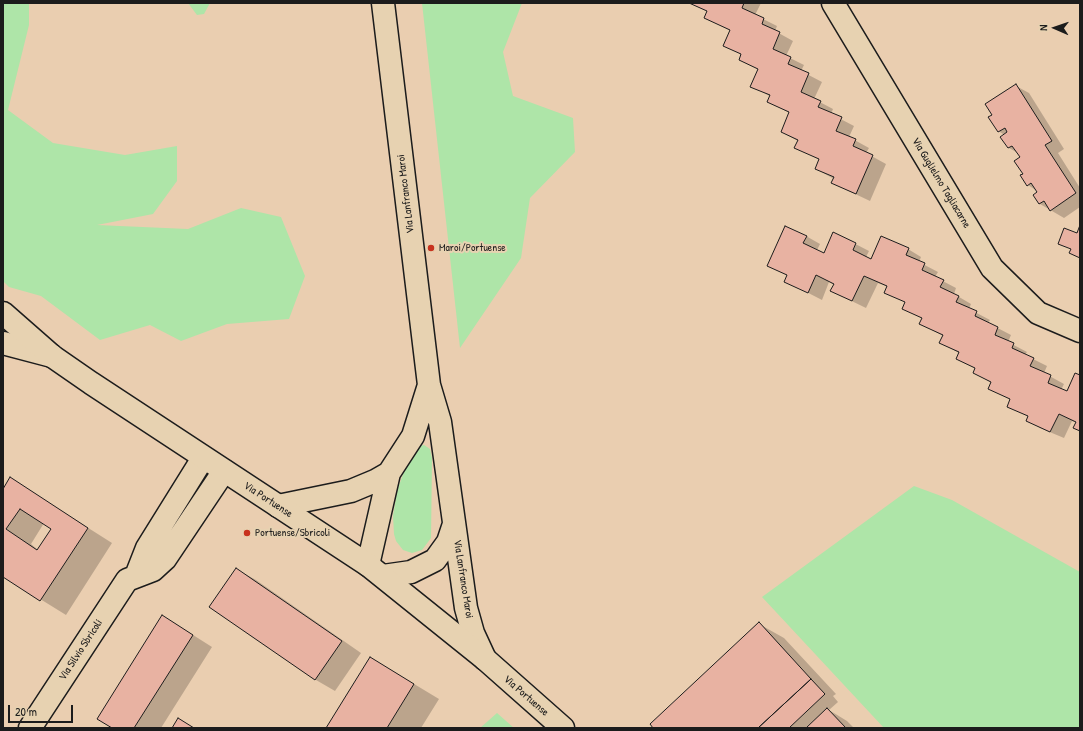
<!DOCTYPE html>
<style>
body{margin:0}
#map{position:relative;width:1083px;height:731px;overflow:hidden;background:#eaceb0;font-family:"Patrick Hand",sans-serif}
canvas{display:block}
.frame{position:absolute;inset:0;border:4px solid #1c1c1c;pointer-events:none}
.north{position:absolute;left:1035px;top:8px;width:40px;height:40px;-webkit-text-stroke:3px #e7d2b1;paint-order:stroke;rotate:272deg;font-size:11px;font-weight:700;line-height:16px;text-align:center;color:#1c1c1c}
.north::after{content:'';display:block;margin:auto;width:14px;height:18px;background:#1c1c1c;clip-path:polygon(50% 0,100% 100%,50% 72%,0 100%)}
.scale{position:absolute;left:8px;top:705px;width:65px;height:18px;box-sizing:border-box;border:2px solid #1c1c1c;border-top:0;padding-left:5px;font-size:12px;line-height:14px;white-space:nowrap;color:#1c1c1c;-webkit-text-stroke:3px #e7d2b1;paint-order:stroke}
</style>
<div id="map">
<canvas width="1083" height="731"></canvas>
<div class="frame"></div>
<div class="north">N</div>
<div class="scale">20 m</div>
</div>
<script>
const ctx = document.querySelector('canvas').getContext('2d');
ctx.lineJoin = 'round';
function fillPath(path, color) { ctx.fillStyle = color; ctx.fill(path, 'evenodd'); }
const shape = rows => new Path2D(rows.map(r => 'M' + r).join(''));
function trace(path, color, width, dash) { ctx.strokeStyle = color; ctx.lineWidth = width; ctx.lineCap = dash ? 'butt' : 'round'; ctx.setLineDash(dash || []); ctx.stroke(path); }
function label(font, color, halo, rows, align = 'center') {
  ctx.font = font + ' "Patrick Hand",sans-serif'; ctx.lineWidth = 4; ctx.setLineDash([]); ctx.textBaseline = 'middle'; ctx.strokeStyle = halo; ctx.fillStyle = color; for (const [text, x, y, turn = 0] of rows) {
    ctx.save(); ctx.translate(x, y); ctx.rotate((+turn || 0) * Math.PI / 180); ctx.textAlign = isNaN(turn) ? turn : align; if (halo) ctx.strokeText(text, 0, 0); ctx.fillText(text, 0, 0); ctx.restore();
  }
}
const green = shape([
 [3,3,29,3,29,25,8,110,53,143,125,155,177,146,177,181,153,214,97,225,188,229,241,208,281,217,305,276,289,319,227,324,181,341,150,325,100,340,41,296,9,287,3,281],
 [188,3,210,3,204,14,197,15],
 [422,3,522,3,503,52,513,96,573,118,575,152,530,198,521,258,460,348],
 [424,445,430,449,432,458,431,538,422,550,412,553,403,550,396,541,394,534,393,516,397,491,406,466,419,446],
 [914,486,952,500,1080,572,1080,728,884,728,762,597],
 [497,713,514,728,480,728]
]);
const shadow = shape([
 [690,3,761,3,755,15,777,26,775,31,793,41,786,56,804,65,801,71,822,82,814,99,833,109,831,114,854,126,849,137,869,148,866,153,886,164,870,201,832,183,834,179,816,169,820,160,795,147,798,141,782,132,790,113,768,102,771,97,752,86,759,70,740,60,742,55,725,45,731,31,706,18,708,12],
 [1016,86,1029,93,1064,149,1058,153,1080,188,1080,207,1064,218,1040,204,1034,195,1038,192,1037,191,1028,185,1021,158,1018,153,1009,148,1002,137,1005,135,998,131,993,115],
 [834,233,869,251,866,257,872,260,908,249,921,257,919,262,938,272,935,277,956,288,954,294,971,304,969,309,990,320,988,323,1011,335,1008,342,1027,352,1025,355,1047,366,1044,373,1064,384,1061,390,1067,393,1080,376,1080,431,1077,423,1072,421,1064,438,1040,428,1027,420,1029,417,1008,406,1011,400,989,388,992,383,974,373,976,369,957,359,959,353,940,343,943,336,921,324,923,319,903,308,906,303,886,292,888,287,878,283,866,308,831,291,834,285,829,282,822,300,785,281,788,276,769,266,806,236,820,244,817,250,825,254],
 [11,479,112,543,66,615,3,576,3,491],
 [44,523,52,529,38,550,31,544],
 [236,569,256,580,361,653,335,691,316,680,210,607],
 [759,624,784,638,836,694,833,696,838,702,829,710,847,721,854,728,655,728],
 [182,628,212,647,161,728,114,728],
 [371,658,439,699,421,728,327,728]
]);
const building = shape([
 [689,3,744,3,742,8,764,18,762,24,780,32,773,49,791,57,788,64,809,73,801,92,821,101,818,107,842,117,836,131,856,139,853,146,873,155,856,194,831,183,834,177,815,169,819,159,794,148,798,140,781,132,789,112,767,102,770,95,750,87,758,69,739,60,741,54,723,46,730,30,704,18,707,11,689,3],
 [1016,84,1052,141,1045,145,1076,193,1050,211,1044,201,1039,204,1033,195,1037,192,1031,183,1027,186,1020,175,1023,174,1014,161,1020,157,1012,146,1008,148,1000,137,1007,132,1005,128,998,132,988,117,992,115,985,104,1016,84],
 [1080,225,1080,258,1069,253,1071,249,1058,244,1064,228,1077,233,1080,225],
 [785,226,807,236,803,243,824,253,833,232,856,243,853,250,871,259,881,236,909,248,906,255,925,263,922,270,944,280,940,287,959,296,956,302,977,311,975,316,998,327,995,335,1014,343,1012,348,1034,358,1030,366,1051,375,1048,383,1067,391,1075,373,1080,375,1080,431,1073,428,1076,422,1059,414,1050,432,1026,421,1028,416,1007,407,1010,399,988,389,991,382,973,373,975,368,956,359,959,352,939,343,943,335,919,324,922,318,902,309,905,302,884,293,887,286,864,276,852,301,830,291,834,284,816,275,808,293,784,282,787,275,767,266,785,226],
 [10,477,88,528,40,601,3,577,3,489,10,477],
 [20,509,51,529,37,550,6,529,20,509],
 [236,568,342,641,315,680,209,607,236,568],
 [162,615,193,635,134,728,112,728,97,719,162,615],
 [759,622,811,679,758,728,653,728,650,724,759,622],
 [370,657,414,684,387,728,326,728,370,657],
 [811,679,825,694,789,728,758,728,811,679],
 [827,708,846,728,806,728,827,708],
 [178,718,194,728,172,728,178,718]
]);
const minor = shape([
 [383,3,429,385,440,422,466,608,473,633,485,659],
 [833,3,992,268,1038,313,1080,331],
 [278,506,351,491,375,481,389,473],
 [368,565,389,473,413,436,429,385],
 [136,576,147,548,203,458],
 [383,576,411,572,435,560,448,542,454,524],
 [30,728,127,580,153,570,165,559,224,471]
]);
const tertiary = shape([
 [3,343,52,356]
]);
const secondary = shape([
 [3,313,52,356,91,383,368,565,485,659,563,728]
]);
const markers = [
 [431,248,4,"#c8321e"],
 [247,533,4,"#c8321e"]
];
const streetNames = [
 ["Via Guglielmo Tagliacarne",941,183,59],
 ["Via Lanfranco Maroi",406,194,-97],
 ["Via Portuense",268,500,33],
 ["Via Lanfranco Maroi",463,579,81],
 ["Via Silvio Sbricoli",81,650,-57],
 ["Via Portuense",526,696,41]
];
const poiNames = [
 ["Maroi/Portuense",439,248],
 ["Portuense/Sbricoli",255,533]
];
fillPath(green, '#aee5a8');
fillPath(shadow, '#0003');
fillPath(building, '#e8b2a2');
trace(building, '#1c1c1c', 1);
trace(minor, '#1c1c1c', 25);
trace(tertiary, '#1c1c1c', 25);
trace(secondary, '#1c1c1c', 25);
trace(minor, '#e7d2b1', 22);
trace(tertiary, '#e7d2b1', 22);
trace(secondary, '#e7d2b1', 22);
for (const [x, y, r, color] of markers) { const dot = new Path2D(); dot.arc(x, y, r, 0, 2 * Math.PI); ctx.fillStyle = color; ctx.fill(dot); trace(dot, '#e7d2b1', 1.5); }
label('11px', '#1c1c1c', '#e7d2b1', streetNames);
label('11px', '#1c1c1c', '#e7d2b1', poiNames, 'left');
</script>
